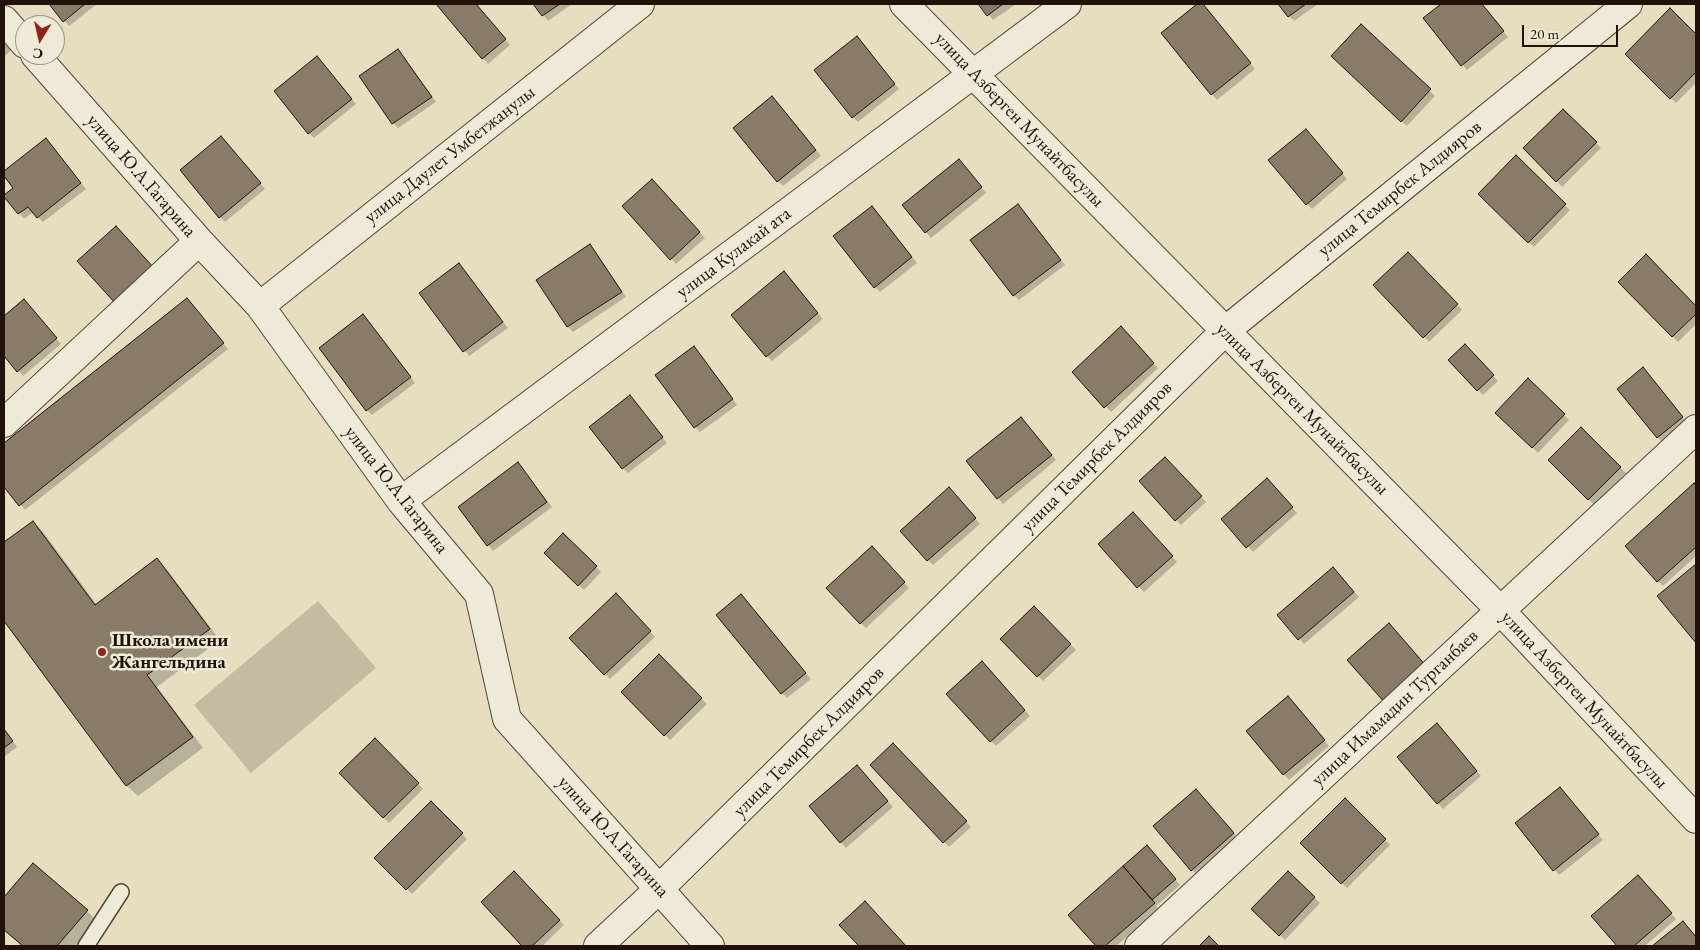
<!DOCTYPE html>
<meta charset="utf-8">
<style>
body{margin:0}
#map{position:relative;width:1700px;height:950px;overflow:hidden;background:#e7dec1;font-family:"EB Garamond",serif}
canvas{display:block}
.frame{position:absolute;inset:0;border:5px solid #211209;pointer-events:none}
.north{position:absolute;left:15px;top:15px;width:50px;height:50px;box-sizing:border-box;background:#efead7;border:1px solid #9d9485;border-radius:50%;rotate:189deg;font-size:14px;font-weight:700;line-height:20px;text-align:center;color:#211209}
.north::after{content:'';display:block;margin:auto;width:18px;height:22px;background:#8f2418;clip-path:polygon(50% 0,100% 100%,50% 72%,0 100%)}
.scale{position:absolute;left:1522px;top:25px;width:96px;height:22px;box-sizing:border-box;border:2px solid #211209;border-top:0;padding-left:6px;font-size:15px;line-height:18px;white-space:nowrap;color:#211209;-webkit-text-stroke:4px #efead7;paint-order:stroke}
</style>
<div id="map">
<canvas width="1700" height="950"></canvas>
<div class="frame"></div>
<div class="north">С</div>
<div class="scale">20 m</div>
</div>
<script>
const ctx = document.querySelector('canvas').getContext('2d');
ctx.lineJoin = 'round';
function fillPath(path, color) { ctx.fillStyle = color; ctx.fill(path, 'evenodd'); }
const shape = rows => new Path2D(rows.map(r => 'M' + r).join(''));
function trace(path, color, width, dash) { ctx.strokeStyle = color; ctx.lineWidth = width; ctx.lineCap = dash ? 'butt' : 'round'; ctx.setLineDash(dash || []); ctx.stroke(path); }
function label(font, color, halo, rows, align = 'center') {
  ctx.font = font + ' "EB Garamond",serif'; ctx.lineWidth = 5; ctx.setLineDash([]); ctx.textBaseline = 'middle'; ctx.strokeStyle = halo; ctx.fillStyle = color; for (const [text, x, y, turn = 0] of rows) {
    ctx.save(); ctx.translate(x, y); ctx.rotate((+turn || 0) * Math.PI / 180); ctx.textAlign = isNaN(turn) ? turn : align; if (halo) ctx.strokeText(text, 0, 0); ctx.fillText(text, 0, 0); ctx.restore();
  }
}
const green = shape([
 [318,601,376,668,251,773,194,705]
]);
const shadow = shape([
 [50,4,97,4,69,26],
 [437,4,475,4,510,45,488,64],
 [535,4,572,4,548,21],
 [980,4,1016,4,993,20],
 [1199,4,1202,4,1206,7,1255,69,1217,100,1162,33],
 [1279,4,1318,4,1294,21],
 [1443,4,1482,4,1508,37,1467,70,1425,18],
 [1670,10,1696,36,1696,83,1676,103,1627,54],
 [1361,26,1435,96,1407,126,1333,56],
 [4,43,11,50,4,57],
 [862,43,899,89,858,122,853,117],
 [398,50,436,102,398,128,393,123],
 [317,58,356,104,314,138,309,133],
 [777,103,821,156,783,186,778,181],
 [1563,111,1601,148,1562,187,1525,148],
 [1311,135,1347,179,1312,209,1307,204],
 [45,139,86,189,43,222,33,212,24,219,5,196,15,188,4,172],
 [226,143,265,189,225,222,220,217],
 [1516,157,1570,210,1534,247,1480,194],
 [964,165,986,193,931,238,904,205],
 [657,186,705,238,676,264,624,206],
 [1023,210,1065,265,1019,300,1014,295],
 [877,213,917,263,880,292,875,287],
 [590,246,595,251,626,297,573,332,568,327,538,280],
 [1408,254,1462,310,1429,342,1375,285],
 [1646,256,1696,308,1696,324,1678,342,1619,282],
 [459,265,508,328,469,356,421,293],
 [789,278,823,319,772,361,767,356],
 [187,299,228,349,25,510,4,485,4,445],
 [24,300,61,344,23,376,4,354,4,317],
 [363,315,415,383,372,415,367,410],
 [1126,333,1158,368,1111,412,1073,372],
 [1465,346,1498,381,1483,395,1450,360],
 [699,353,737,405,700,432,695,427],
 [1648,374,1687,423,1663,443,1618,389],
 [1528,380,1569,420,1538,453,1497,413],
 [630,396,667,443,628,473,623,468],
 [1021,418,1056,460,1003,504,968,462],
 [1581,429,1626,473,1594,505,1550,460],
 [1165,458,1206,502,1181,525,1140,481],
 [521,468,552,507,493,551,460,507],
 [1272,485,1297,513,1253,552,1223,519],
 [1694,485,1696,487,1696,556,1663,586,1658,581],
 [955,494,980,524,933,565,928,560],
 [1139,519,1177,562,1144,592,1100,544],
 [33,522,44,533,97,605,157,560,168,571,220,640,157,687,203,748,138,796,127,786,4,619,4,544],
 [563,535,601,572,584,590,546,553],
 [872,548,909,588,866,628,828,588],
 [1696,565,1696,641,1659,596],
 [1338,573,1359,597,1304,644,1278,615],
 [616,595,655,637,610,679,571,638],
 [746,601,811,679,787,698,782,693],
 [1034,608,1076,650,1043,681,1002,639],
 [659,656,707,704,670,740,622,692],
 [987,668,1030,716,996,746,991,741],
 [1293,703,1329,746,1289,780,1247,731],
 [4,729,17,747,4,757],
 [1442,730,1481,776,1443,809,1398,757],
 [375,740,423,789,389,823,340,773],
 [893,745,971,827,949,847,872,765],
 [862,772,893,807,846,848,810,807],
 [1565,794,1603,840,1559,875,1516,823],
 [1201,796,1239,839,1197,875,1192,870],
 [1345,800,1390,845,1347,888,1302,843],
 [431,802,467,839,412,894,376,858],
 [1152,852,1180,885,1156,906,1159,909,1116,946,1098,946,1070,915],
 [33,864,87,911,103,927,87,946,22,946,4,930,4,899],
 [514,873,564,925,542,946,524,946,483,902],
 [1288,873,1320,903,1285,940,1253,909],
 [1643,882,1676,919,1645,946,1619,946,1593,916],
 [1683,923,1696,938,1696,946,1654,946]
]);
const building = shape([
 [49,4,85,4,63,22,49,4],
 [436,4,476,4,506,39,482,59,436,4],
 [533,4,560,4,542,16,533,4],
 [978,4,1003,4,987,16,978,4],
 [1197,4,1203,4,1251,63,1211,95,1161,33,1197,4],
 [1278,4,1306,4,1288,17,1278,4],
 [1441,4,1482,4,1504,31,1461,66,1423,18,1441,4],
 [1670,8,1696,34,1696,72,1670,99,1625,54,1670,8],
 [1361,24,1431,89,1401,122,1331,56,1361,24],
 [857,36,895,84,852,118,814,70,857,36],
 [398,49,432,97,392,124,359,76,398,49],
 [317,56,352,99,308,134,274,91,317,56],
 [772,96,816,150,777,182,733,128,772,96],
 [1563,109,1597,142,1556,182,1523,148,1563,109],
 [1306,129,1343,173,1306,205,1268,160,1306,129],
 [221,136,261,183,219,218,180,170,221,136],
 [46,138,81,183,37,218,28,207,18,214,4,197,4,195,13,188,4,176,4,171,46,138],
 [1516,155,1566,204,1528,243,1478,194,1516,155],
 [959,159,982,187,925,233,902,205,959,159],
 [652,179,700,232,670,260,622,206,652,179],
 [1018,204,1061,260,1013,296,970,240,1018,204],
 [872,206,912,257,874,288,833,236,872,206],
 [116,226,154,268,115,303,77,261,116,226],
 [590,244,622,292,567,327,536,280,590,244],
 [1408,252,1458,304,1423,338,1373,285,1408,252],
 [1646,254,1696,306,1696,314,1672,337,1618,282,1646,254],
 [459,263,503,322,463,352,419,293,459,263],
 [784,271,818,313,766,357,731,315,784,271],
 [187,298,224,343,19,506,4,487,4,443,187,298],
 [24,299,57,338,17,372,4,356,4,316,24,299],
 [363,314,411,377,366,411,319,348,363,314],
 [1121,326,1154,363,1104,408,1072,372,1121,326],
 [1465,344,1494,375,1477,391,1448,360,1465,344],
 [694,346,733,399,694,428,655,375,694,346],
 [1643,367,1683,417,1657,438,1617,389,1643,367],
 [1528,378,1565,414,1532,448,1495,413,1528,378],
 [630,395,663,437,622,469,589,427,630,395],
 [1021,417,1052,455,997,499,966,461,1021,417],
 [1581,427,1621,467,1588,500,1548,460,1581,427],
 [1165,457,1202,496,1175,521,1139,481,1165,457],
 [518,462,547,502,487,546,458,507,518,462],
 [1267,478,1293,507,1246,548,1221,519,1267,478],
 [1694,483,1696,486,1696,547,1657,582,1625,546,1694,483],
 [949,487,976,518,927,561,900,531,949,487],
 [1133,512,1173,556,1137,588,1098,544,1133,512],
 [33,521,95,605,157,558,210,629,147,675,193,737,126,786,4,621,4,542,33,521],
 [563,533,597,566,578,586,544,553,563,533],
 [872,546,905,582,860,624,826,588,872,546],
 [1696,564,1696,643,1657,596,1696,564],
 [1333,567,1354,592,1298,640,1277,615,1333,567],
 [616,593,651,631,604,675,569,638,616,593],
 [741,594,806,673,781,694,716,615,741,594],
 [1034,606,1071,644,1037,677,1000,639,1034,606],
 [1389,623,1428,668,1386,704,1347,660,1389,623],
 [659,654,702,698,664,736,621,692,659,654],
 [982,661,1025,710,990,742,946,694,982,661],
 [1288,696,1325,740,1283,775,1246,731,1288,696],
 [1437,723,1477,771,1437,804,1397,757,1437,723],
 [4,729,13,741,4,748,4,729],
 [375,738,419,783,383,818,339,773,375,738],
 [893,743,967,821,943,843,870,765,893,743],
 [857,765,888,801,840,843,809,806,857,765],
 [1560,787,1599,834,1553,871,1515,823,1560,787],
 [1196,789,1234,833,1191,871,1153,826,1196,789],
 [1345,798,1386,839,1341,884,1300,843,1345,798],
 [431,801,463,833,406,890,374,858,431,801],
 [1147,845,1176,879,1152,900,1123,866,1147,845],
 [33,863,88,910,57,946,23,946,4,930,4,897,33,863],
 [1123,866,1155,903,1105,946,1096,946,1068,915,1123,866],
 [514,871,560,920,532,946,522,946,481,902,514,871],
 [1288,871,1315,897,1279,936,1251,909,1288,871],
 [1638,875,1672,913,1634,946,1617,946,1591,916,1638,875],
 [865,901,906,946,859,946,839,925,865,901],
 [1683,921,1696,937,1696,946,1652,946,1683,921],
 [1209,936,1219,946,1199,946,1209,936]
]);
const service = shape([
 [86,946,121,892]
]);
const minor = shape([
 [904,4,1500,610,1696,819],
 [4,20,25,44],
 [35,55,199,241,260,306,401,501,479,594,507,719,710,946],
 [260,306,640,4],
 [4,423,199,241],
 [401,501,1067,4],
 [598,946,659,889,1225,331,1628,4],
 [1139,946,1696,429]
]);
const markers = [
 [102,652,5,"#8f2418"]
];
const streetNames = [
 ["улица Азберген Мунайтбасулы",1019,120,46],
 ["улица Даулет Умбетжанулы",450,155,-38],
 ["улица Ю.А.Гагарина",141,176,49],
 ["улица Темирбек Алдияров",1400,189,-39],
 ["улица Кулакай ата",734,253,-37],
 ["улица Азберген Мунайтбасулы",1302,409,45],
 ["улица Темирбек Алдияров",1097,457,-45],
 ["улица Ю.А.Гагарина",396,490,52],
 ["улица Азберген Мунайтбасулы",1584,700,47],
 ["улица Имамадин Турганбаев",1395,708,-43],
 ["улица Темирбек Алдияров",809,742,-45],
 ["улица Ю.А.Гагарина",613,837,48]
];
const poiNames = [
 ["Школа имени",112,641],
 ["Жангельдина",112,663]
];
fillPath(green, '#c5bba2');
fillPath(shadow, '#0003');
fillPath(building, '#887c69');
trace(building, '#211209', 1);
trace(service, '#524537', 18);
trace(minor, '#524537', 30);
trace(service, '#efead7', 15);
trace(minor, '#efead7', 28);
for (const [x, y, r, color] of markers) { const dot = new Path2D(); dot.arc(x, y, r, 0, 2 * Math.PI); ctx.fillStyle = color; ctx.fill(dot); trace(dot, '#efead7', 2); }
label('19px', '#211209', '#efead7', streetNames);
label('bold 19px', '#211209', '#efead7', poiNames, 'left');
</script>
